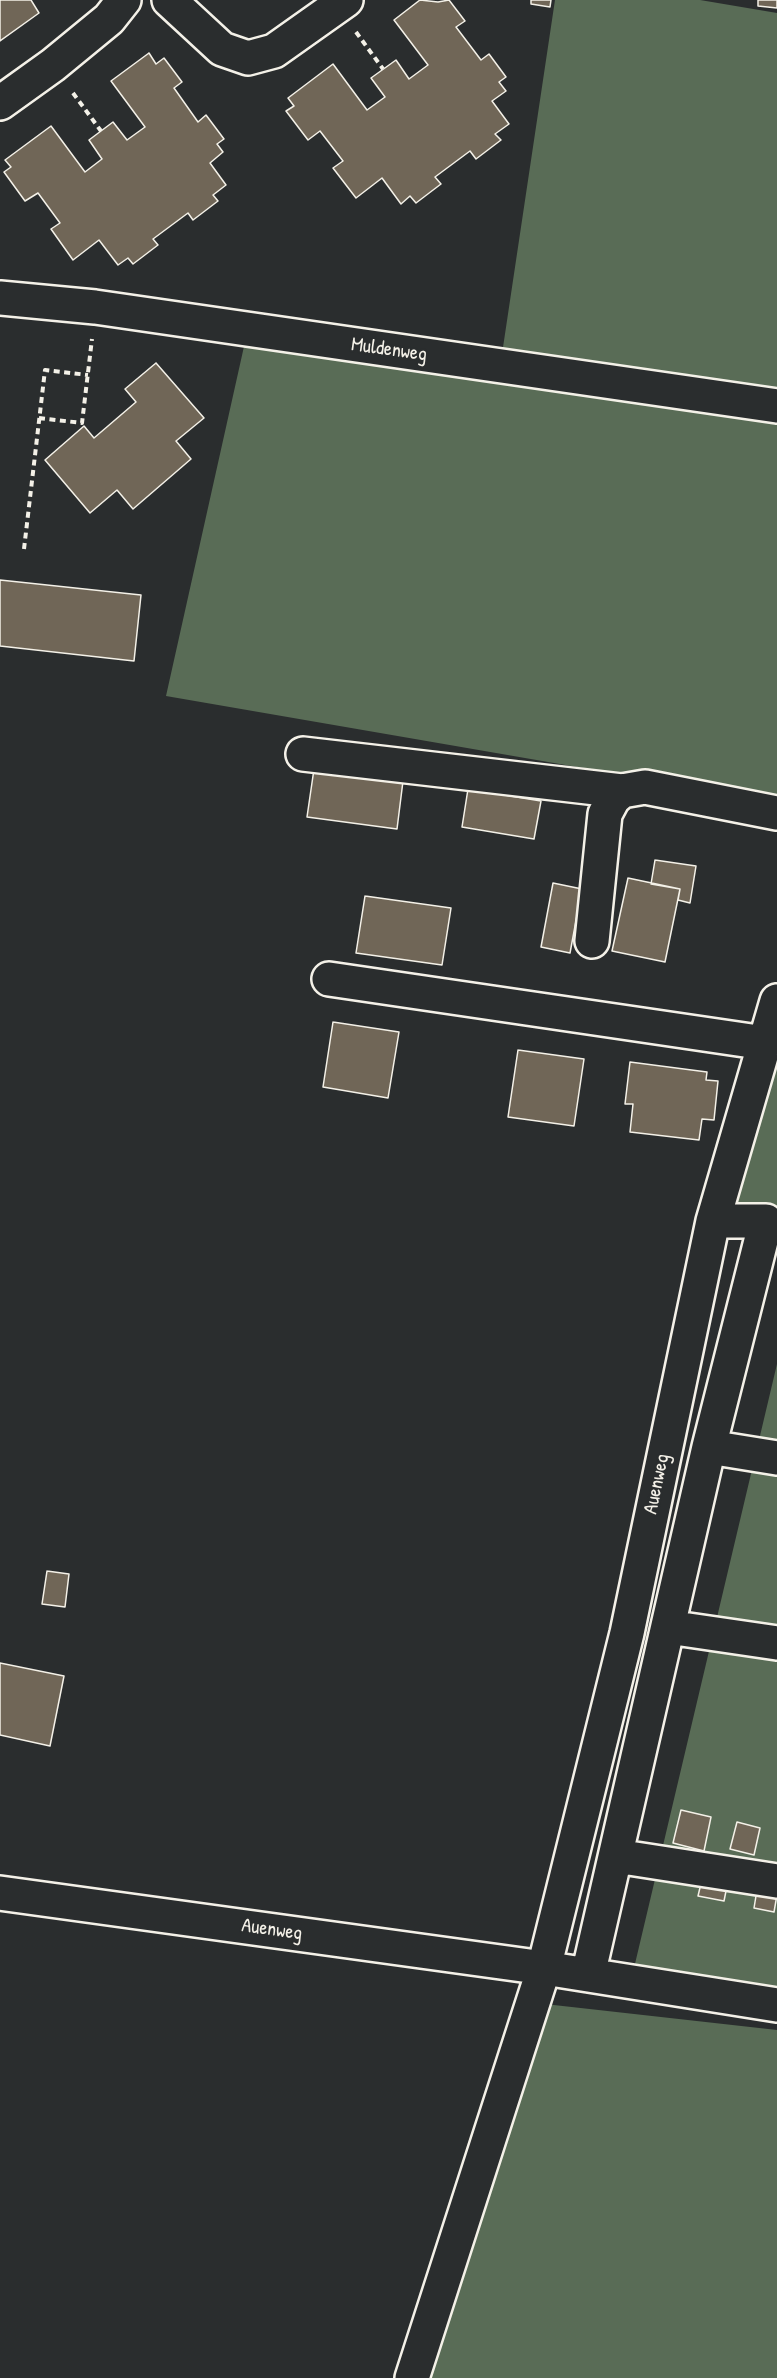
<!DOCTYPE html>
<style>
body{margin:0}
canvas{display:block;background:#2a2d2e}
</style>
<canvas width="777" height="2378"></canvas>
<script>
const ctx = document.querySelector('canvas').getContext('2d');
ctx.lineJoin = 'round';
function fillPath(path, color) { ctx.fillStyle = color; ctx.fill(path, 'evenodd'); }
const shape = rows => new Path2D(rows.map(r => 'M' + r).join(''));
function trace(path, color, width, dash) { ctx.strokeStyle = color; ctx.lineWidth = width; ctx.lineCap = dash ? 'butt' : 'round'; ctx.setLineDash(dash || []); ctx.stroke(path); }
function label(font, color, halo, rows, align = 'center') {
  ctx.font = font + ' "Patrick Hand",sans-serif'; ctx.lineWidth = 4.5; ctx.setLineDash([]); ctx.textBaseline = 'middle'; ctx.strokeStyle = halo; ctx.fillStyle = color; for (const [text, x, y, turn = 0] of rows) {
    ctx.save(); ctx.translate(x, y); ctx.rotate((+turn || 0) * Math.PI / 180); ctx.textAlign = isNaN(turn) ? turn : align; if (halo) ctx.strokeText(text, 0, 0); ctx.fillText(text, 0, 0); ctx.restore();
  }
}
const green = shape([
 [555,0,700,0,777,13,777,394,502,354],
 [245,342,777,418,777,806,635,777,166,696],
 [777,1054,777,1210,736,1203],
 [777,1364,777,1990,634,1968],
 [518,2001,777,2030,777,2378,394,2378]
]);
const building = shape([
 [0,0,31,0,39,13,0,41,0,0],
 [420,0,438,2,449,0,465,21,456,27,481,60,489,54,506,77,499,82,506,91,492,101,509,124,495,134,501,140,476,159,470,151,435,177,441,184,416,203,410,196,401,204,382,178,356,198,333,168,343,161,320,131,308,140,286,111,294,106,288,98,333,64,367,110,385,97,371,78,396,60,409,79,428,65,394,20,420,0],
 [531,0,551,0,550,7,531,4,531,0],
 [758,0,777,0,777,8,758,6,758,0],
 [149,53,156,64,164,58,182,82,174,88,198,122,206,115,224,139,217,144,223,152,210,163,226,185,213,195,218,201,193,220,188,213,153,239,158,245,133,264,128,258,118,265,99,240,73,260,51,229,60,223,38,193,25,201,4,172,11,167,5,160,51,126,85,172,102,159,89,140,113,122,127,140,145,127,111,81,149,53],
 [156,363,204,418,176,441,191,459,133,509,117,490,90,513,45,460,84,426,94,438,136,402,125,389,156,363],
 [0,580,141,595,134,661,0,646,0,580],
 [314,769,403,781,397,829,307,817,314,769],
 [468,789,541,801,534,839,462,827,468,789],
 [655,860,696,866,690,903,678,900,680,889,651,884,655,860],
 [628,878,680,889,665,962,612,951,628,878],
 [553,883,582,889,570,953,541,947,553,883],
 [365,896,451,908,442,965,356,953,365,896],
 [333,1022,399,1032,388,1098,323,1087,333,1022],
 [518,1050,584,1059,574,1126,508,1117,518,1050],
 [630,1062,707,1072,706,1080,718,1081,714,1120,702,1119,699,1140,630,1132,633,1104,625,1104,630,1062],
 [47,1571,69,1574,65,1607,42,1604,47,1571],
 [0,1663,64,1676,50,1746,0,1735,0,1663],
 [681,1810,711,1817,704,1851,673,1843,681,1810],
 [737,1822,760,1828,754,1855,730,1849,737,1822],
 [703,1875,728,1881,724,1901,698,1896,703,1875],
 [758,1884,777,1895,774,1912,754,1908,758,1884]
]);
const path = shape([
 [356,32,383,69],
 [73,93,101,131],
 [39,418,82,423,92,339],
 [24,549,45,370,88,375]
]);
const minor = shape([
 [169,0,222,49,248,58,274,51,346,0],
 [0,103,53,65,109,19,124,0],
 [0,298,95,307,777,406],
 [303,754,622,791],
 [592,941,605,814,613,799,622,791,645,787,777,813],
 [329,979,765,1043],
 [709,1447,777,1458],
 [668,1627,777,1643],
 [616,1856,777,1881],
 [0,1893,544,1968,777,2005],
 [588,1975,709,1447,766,1221,713,1221],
 [412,2378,544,1968,627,1633,713,1221,777,1001]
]);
const streetNames = [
 ["Muldenweg",389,350,8],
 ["Auenweg",657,1484,-78],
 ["Auenweg",272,1930,8]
];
fillPath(green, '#596c56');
fillPath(building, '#706657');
trace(building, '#f4f1e8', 1.5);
trace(minor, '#f4f1e8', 38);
trace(path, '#f4f1e8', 4, [6, 4.5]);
trace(minor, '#2a2d2e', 33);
label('20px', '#f4f1e8', '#2a2d2e', streetNames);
</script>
